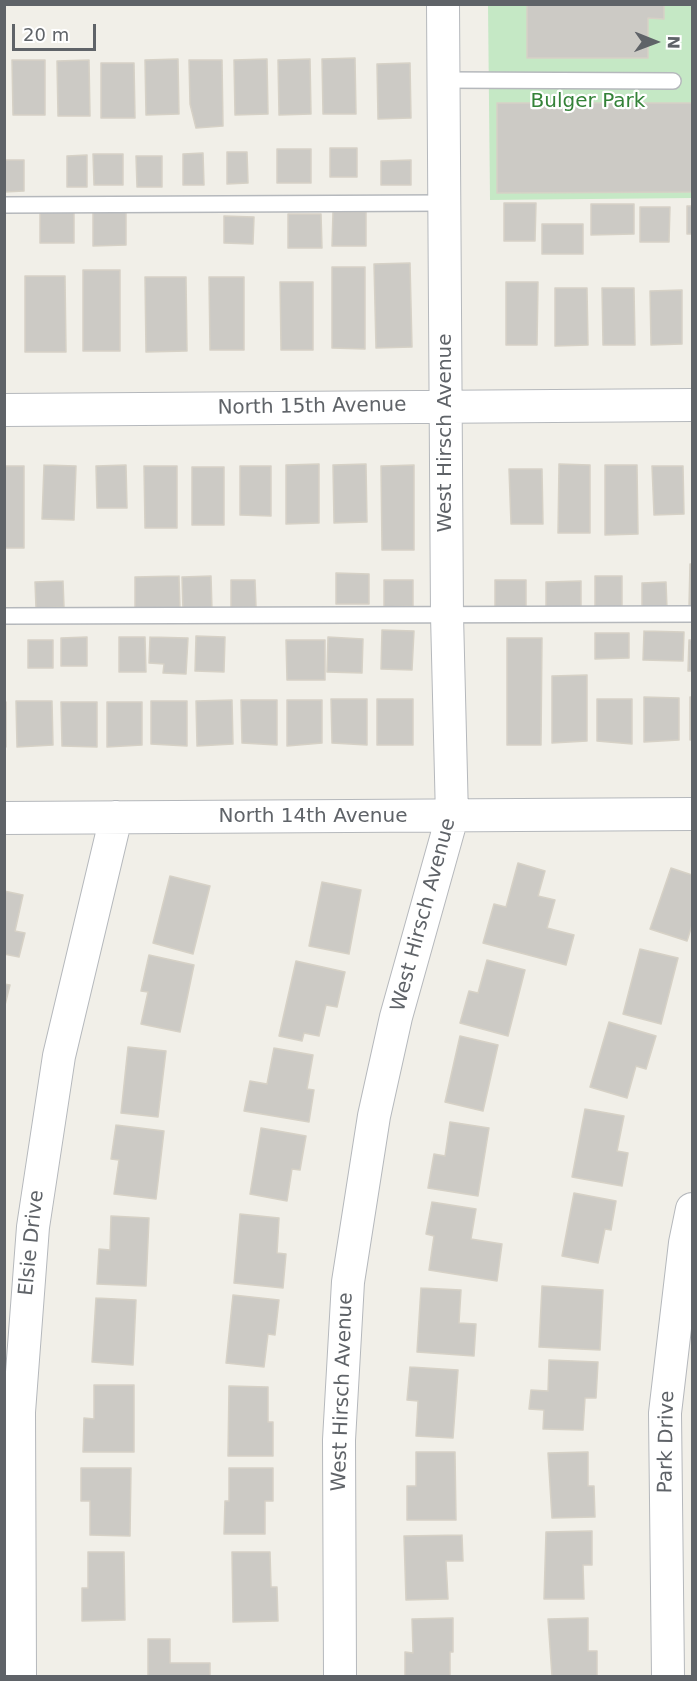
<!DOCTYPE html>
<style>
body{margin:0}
#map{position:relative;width:697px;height:1681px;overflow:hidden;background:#f1efe8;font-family:"DejaVu Sans",sans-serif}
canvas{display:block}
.frame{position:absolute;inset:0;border:6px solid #5f6368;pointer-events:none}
.north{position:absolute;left:625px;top:12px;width:60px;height:60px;-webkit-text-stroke:4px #fff;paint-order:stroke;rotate:91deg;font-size:16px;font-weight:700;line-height:24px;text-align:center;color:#5f6368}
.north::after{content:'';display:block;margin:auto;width:21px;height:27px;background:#5f6368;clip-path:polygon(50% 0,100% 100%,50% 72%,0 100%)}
.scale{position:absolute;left:12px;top:24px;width:84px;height:27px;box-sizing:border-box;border:3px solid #5f6368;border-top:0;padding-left:8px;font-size:18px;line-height:21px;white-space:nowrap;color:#5f6368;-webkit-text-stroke:4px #fff;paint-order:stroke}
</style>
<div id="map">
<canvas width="697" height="1681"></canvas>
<div class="frame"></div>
<div class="north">N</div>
<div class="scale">20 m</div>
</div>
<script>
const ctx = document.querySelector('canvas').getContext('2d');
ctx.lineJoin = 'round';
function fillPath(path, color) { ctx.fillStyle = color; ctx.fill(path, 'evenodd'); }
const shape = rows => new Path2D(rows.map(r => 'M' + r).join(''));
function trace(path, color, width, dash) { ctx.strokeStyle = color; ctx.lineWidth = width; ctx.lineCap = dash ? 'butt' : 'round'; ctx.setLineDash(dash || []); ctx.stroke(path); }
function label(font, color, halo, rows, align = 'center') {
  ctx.font = font + ' "DejaVu Sans",sans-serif'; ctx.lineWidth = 4.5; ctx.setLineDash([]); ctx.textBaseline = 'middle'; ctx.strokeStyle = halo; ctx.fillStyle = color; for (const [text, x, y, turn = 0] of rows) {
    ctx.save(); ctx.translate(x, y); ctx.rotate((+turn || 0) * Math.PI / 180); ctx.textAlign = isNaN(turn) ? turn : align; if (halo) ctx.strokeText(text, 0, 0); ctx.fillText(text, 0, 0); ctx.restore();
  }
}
const green = shape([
 [488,5,692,5,692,198,490,200]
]);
const building = shape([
 [527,4,664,4,664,19,648,18,648,58,527,58,527,4],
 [355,58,356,114,323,114,322,59,355,58],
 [178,59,179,114,146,115,145,60,178,59],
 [267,59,268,114,235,115,234,60,267,59],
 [310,59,311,114,279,115,278,60,310,59],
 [12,60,45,60,45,115,13,115,12,60],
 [89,60,90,116,58,116,57,61,89,60],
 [189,60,222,60,223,126,196,128,190,104,189,60],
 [101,63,134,63,135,118,101,118,101,63],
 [410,63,411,118,378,119,377,64,410,63],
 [497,103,692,103,692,192,497,193,497,103],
 [330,148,357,148,357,177,330,177,330,148],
 [277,149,311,149,311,183,277,183,277,149],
 [227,152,247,152,248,183,227,184,227,152],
 [203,153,204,185,183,185,183,154,203,153],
 [93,154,123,154,123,185,94,185,93,154],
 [87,155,87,187,67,187,67,156,87,155],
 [136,156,162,156,162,187,137,187,136,156],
 [4,160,24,160,24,191,4,192,4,160],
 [411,160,411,185,381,185,381,161,411,160],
 [504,203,536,203,535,241,504,241,504,203],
 [591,204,634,204,634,234,591,235,591,204],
 [687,206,692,206,692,234,687,234,687,206],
 [640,207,670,207,669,242,640,242,640,207],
 [74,209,74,243,40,243,40,210,74,209],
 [93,212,126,212,126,245,93,246,93,212],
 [333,212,366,212,366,246,332,246,333,212],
 [288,214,321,214,322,248,288,248,288,214],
 [224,216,254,217,253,244,224,243,224,216],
 [542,224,583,224,583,254,542,254,542,224],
 [410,263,412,347,376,348,374,264,410,263],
 [332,267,365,267,365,349,332,348,332,267],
 [83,270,120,270,120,351,83,351,83,270],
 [25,276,65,276,66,352,25,352,25,276],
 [145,277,186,277,187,351,146,352,145,277],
 [209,277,244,277,244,350,210,350,209,277],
 [280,282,313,282,313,350,281,350,280,282],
 [506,282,538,282,537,345,506,345,506,282],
 [555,288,587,288,588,345,555,346,555,288],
 [602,288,634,288,635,345,603,345,602,288],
 [682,290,682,344,651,345,650,291,682,290],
 [319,464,319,523,286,524,286,465,319,464],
 [366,464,367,522,334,523,333,465,366,464],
 [559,464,590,465,590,533,558,533,559,464],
 [44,465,76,466,74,520,42,519,44,465],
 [126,465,127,508,97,508,96,466,126,465],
 [414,465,414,550,382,550,381,466,414,465],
 [605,465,637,465,638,534,605,535,605,465],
 [4,466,24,466,24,548,4,548,4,466],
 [144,466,177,466,177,528,145,528,144,466],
 [240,466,271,466,271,516,240,515,240,466],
 [652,466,683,466,684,514,654,515,652,466],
 [192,467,224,467,224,525,192,525,192,467],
 [509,469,542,469,543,524,511,524,509,469],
 [690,564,692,564,692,607,689,607,690,564],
 [336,573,369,574,369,604,336,604,336,573],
 [179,576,180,610,135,611,135,577,179,576],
 [211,576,212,610,183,611,182,577,211,576],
 [595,576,622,576,622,607,595,607,595,576],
 [231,580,255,580,256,607,231,607,231,580],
 [384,580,413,580,413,606,384,607,384,580],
 [495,580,526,580,526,608,495,608,495,580],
 [63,581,64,607,36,608,35,582,63,581],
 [581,581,581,609,546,609,546,582,581,581],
 [666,582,667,609,642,609,642,583,666,582],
 [382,630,414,631,412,670,381,669,382,630],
 [644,631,684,632,683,661,643,660,644,631],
 [595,633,629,633,629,658,595,659,595,633],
 [196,636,225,637,224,672,195,671,196,636],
 [87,637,87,666,61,666,61,638,87,637],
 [119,637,145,637,146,672,119,672,119,637],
 [150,637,188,638,186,674,163,673,164,664,149,663,150,637],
 [328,637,363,639,362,673,327,672,328,637],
 [507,638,542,638,541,745,507,745,507,638],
 [28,640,53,640,53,668,28,668,28,640],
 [286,640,325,640,325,680,287,680,286,640],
 [689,640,692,640,692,671,688,671,689,640],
 [587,675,587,741,552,743,552,676,587,675],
 [644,697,679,698,679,740,644,742,644,697],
 [690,697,692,697,692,740,690,740,690,697],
 [331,699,367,699,367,745,332,743,331,699],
 [377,699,413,699,413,745,377,745,377,699],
 [597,699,632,699,632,744,597,741,597,699],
 [232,700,233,744,197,746,196,701,232,700],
 [241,700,277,700,277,745,242,743,241,700],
 [287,700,322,700,322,743,287,746,287,700],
 [16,701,52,701,53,745,17,747,16,701],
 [151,701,187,701,187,746,151,744,151,701],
 [4,702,6,702,6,747,4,747,4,702],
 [61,702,97,702,97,747,62,746,61,702],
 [107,702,142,702,142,745,107,747,107,702],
 [518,863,545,871,538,896,555,900,547,928,574,935,566,965,483,943,494,904,506,907,518,863],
 [671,868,692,875,692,925,687,941,650,929,671,868],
 [170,876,210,886,193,954,153,943,170,876],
 [322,882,361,890,349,954,309,946,322,882],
 [4,891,23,895,15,931,25,933,19,957,4,954,4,891],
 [640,949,678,958,661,1024,623,1014,640,949],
 [149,955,194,965,180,1032,141,1024,148,992,141,991,149,955],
 [487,960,525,970,508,1036,460,1023,469,991,478,993,487,960],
 [296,961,345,972,337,1007,326,1005,319,1036,304,1033,302,1041,279,1036,296,961],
 [4,984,10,985,4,1009,4,984],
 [609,1022,656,1036,646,1069,636,1066,627,1098,590,1087,609,1022],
 [460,1036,498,1045,483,1111,445,1102,460,1036],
 [128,1047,166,1051,158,1117,121,1113,128,1047],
 [274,1048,313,1055,307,1089,314,1090,309,1122,244,1111,250,1081,267,1084,274,1048],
 [585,1109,624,1116,617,1151,628,1153,622,1186,572,1177,585,1109],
 [450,1122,489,1128,478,1196,428,1188,434,1154,445,1156,450,1122],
 [116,1125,164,1131,156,1199,114,1194,119,1160,111,1159,116,1125],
 [261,1128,306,1136,300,1170,292,1169,287,1201,250,1194,261,1128],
 [574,1193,616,1201,611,1230,605,1229,598,1263,562,1256,574,1193],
 [432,1202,476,1209,471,1239,502,1244,497,1281,429,1270,434,1236,426,1234,432,1202],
 [240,1214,279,1218,277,1253,286,1254,283,1288,234,1283,240,1214],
 [111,1216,149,1218,146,1286,97,1284,99,1249,110,1250,111,1216],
 [542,1286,603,1290,600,1350,539,1347,542,1286],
 [421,1288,461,1290,459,1323,476,1324,474,1356,417,1352,421,1288],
 [233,1295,279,1300,275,1335,268,1334,264,1367,226,1363,233,1295],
 [96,1298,136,1300,133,1365,92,1362,96,1298],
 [549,1360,598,1362,596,1398,585,1398,583,1430,543,1429,544,1410,529,1409,531,1390,548,1391,549,1360],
 [410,1367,458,1370,453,1438,416,1436,418,1401,407,1400,410,1367],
 [94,1385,134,1385,134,1452,83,1452,84,1418,94,1419,94,1385],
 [229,1386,268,1387,268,1422,273,1422,273,1456,228,1456,229,1386],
 [416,1452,455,1452,456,1520,407,1520,407,1486,416,1486,416,1452],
 [588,1452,588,1486,594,1486,595,1517,552,1518,548,1453,588,1452],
 [81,1468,131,1468,130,1536,90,1535,90,1501,81,1501,81,1468],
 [229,1468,273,1468,273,1501,265,1501,265,1534,224,1534,225,1501,229,1501,229,1468],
 [592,1531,592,1565,583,1565,584,1599,544,1599,546,1532,592,1531],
 [462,1535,463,1561,446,1561,448,1599,406,1600,404,1536,462,1535],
 [88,1552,124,1552,125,1620,82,1621,82,1588,88,1588,88,1552],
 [232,1552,270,1552,271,1587,277,1587,278,1621,233,1622,232,1552],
 [453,1618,453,1652,450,1652,450,1676,405,1676,405,1652,413,1653,412,1619,453,1618],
 [588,1618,588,1651,597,1651,597,1676,552,1676,548,1619,588,1618],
 [148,1639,170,1639,170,1663,210,1663,210,1676,148,1676,148,1639]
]);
const lane = shape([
 [444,80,673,81],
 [4,205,444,203],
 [4,616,692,614]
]);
const street = shape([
 [4,410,692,405],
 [4,818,692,814],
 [20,1676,19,1412,33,1227,59,1056,116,817],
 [340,1676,339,1440,348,1282,374,1116,396,1017,452,817,447,615,443,4],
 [668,1676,665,1413,685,1243,692,1209]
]);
const parkNames = [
 ["Bulger Park",588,102]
];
const streetNames = [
 ["North 15th Avenue",312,407,-1],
 ["West Hirsch Avenue",446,433,-90],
 ["North 14th Avenue",313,817],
 ["West Hirsch Avenue",424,915,-75],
 ["Elsie Drive",32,1243,-84],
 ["West Hirsch Avenue",343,1392,-88],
 ["Park Drive",667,1442,-89]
];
fillPath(green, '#c5e8c5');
fillPath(building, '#cccac5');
trace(building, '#d6d1c6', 1.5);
trace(lane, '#b5b8bc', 18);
trace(street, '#b5b8bc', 34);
trace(lane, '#fff', 15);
trace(street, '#fff', 32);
label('20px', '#348238', '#fff', parkNames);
label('20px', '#5f6368', '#fff', streetNames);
</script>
